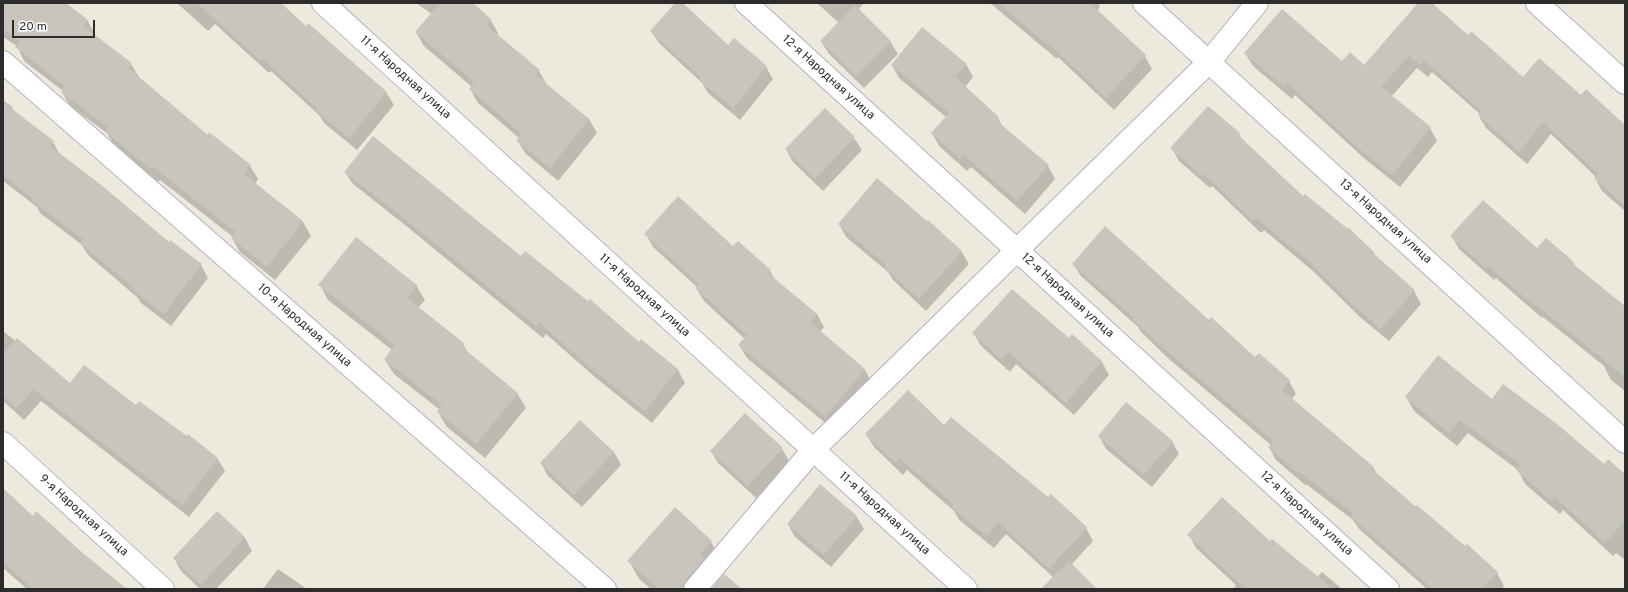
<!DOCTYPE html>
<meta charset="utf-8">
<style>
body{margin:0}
#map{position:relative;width:1628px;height:592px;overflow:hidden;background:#eee9dd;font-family:Overpass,sans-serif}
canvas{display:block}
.frame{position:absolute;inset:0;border:4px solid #2c2c2c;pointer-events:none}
.scale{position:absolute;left:12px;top:20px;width:83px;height:18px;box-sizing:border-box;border:2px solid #2c2c2c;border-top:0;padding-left:5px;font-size:12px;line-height:14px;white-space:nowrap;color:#2c2c2c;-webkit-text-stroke:3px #fff;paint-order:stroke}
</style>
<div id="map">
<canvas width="1628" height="592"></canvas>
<div class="frame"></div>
<div class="scale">20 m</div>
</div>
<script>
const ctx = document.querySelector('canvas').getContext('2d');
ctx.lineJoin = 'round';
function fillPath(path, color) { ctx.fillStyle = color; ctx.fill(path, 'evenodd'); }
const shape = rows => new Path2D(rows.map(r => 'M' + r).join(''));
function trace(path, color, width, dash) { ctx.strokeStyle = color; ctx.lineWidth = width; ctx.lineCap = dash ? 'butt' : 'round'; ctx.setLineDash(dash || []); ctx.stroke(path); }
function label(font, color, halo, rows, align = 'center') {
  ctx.font = font + ' Overpass,sans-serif'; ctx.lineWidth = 4; ctx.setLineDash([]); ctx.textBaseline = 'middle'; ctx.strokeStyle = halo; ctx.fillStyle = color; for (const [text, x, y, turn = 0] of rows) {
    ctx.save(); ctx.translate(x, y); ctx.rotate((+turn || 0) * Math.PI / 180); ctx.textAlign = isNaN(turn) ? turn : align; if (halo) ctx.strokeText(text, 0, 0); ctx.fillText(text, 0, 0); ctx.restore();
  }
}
const shadow = shape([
 [3,3,65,3,87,20,95,34,94,36,131,64,139,77,208,136,250,166,258,179,255,184,303,222,311,236,275,280,240,252,232,238,233,237,160,180,158,182,114,145,107,133,70,106,62,92,63,91,24,61,17,46,3,37],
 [177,3,279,3,306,27,386,92,394,105,357,150,324,123,320,116,271,71,269,73,215,24,208,31],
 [416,3,471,3,490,19,498,33,496,36,539,71,547,85,589,119,597,133,558,181,526,154,517,140,519,138,478,103,470,89,472,87,424,46,416,32,432,14],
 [676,3,682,3,729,46,766,67,773,79,740,120,708,93,702,83,659,43,651,31],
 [817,3,864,3,858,10,890,41,898,54,864,88,829,54,821,41,839,23],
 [990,3,1098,3,1100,7,1097,11,1145,56,1152,69,1114,110,1058,57,1057,59],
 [1419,3,1430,3,1468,36,1523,79,1581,96,1625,126,1625,211,1602,191,1595,178,1596,177,1551,134,1527,164,1486,128,1479,116,1480,114,1432,72,1428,77,1417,68,1391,97,1430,128,1437,141,1400,187,1365,159,1295,95,1292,99,1253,66,1245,53,1342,62,1364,66],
 [966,64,973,77,965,87,998,118,1003,127,1048,166,1055,179,1025,214,971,167,967,171,939,146,932,133,946,117,899,78,892,65],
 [3,100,12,107,15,113,53,142,60,155,169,243,201,265,208,278,171,326,141,303,138,298,89,256,82,245,40,213,37,207,3,181],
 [1239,134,1242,139,1303,198,1348,231,1349,229,1374,254,1378,259,1414,291,1421,304,1389,341,1361,318,1314,272,1264,230,1261,233,1212,186,1210,188,1179,161,1172,148],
 [854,138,862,150,823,191,793,162,786,149],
 [345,172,521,257,588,302,639,343,641,340,678,370,685,383,652,423,596,378,546,334,543,338,405,225,353,184],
 [839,224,961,251,969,264,926,311,893,280,888,272,846,237],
 [646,234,734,248,770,271,775,280,817,314,824,327,820,332,865,370,872,383,830,427,747,358,739,345,745,339,704,301,696,288,697,287,653,247],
 [1452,236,1537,249,1573,262,1576,268,1625,311,1625,391,1611,380,1604,366,1543,317,1542,318,1496,278,1494,280,1459,249],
 [1073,264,1209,321,1255,359,1289,381,1296,394,1292,399,1373,467,1378,476,1497,573,1504,586,1501,589,1427,589,1359,529,1353,520,1306,484,1305,485,1276,460,1269,447,1271,445,1169,359,1141,332,1138,327,1081,276],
 [320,285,416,285,425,300,418,308,463,344,469,354,517,393,526,408,485,458,447,427,438,412,440,410,394,374,385,360,392,350,328,300],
 [3,331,70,385,136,406,217,458,225,471,189,517,41,401,24,420,3,401],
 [974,334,1069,339,1072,336,1102,362,1109,375,1074,415,1016,364,1010,372,981,346],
 [1406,397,1492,400,1604,465,1625,476,1625,560,1616,553,1613,556,1563,510,1560,514,1525,484,1518,470,1468,433,1457,446,1414,411],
 [745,414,782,449,790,462,756,498,718,463,711,451],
 [580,421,614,452,621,465,582,507,548,476,541,463],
 [944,427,1048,498,1051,495,1086,528,1093,541,1071,565,1096,589,1042,589,1053,577,1006,534,994,548,959,520,954,511,907,470,903,475,874,447,866,434],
 [1099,436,1172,441,1179,454,1152,487,1106,449],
 [3,490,33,517,84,555,125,589,27,589,3,568],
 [217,512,245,538,252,551,216,589,200,589,181,571,174,558],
 [856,516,864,529,831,567,795,537,788,524],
 [1189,535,1270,543,1317,577,1322,572,1342,589,1233,589,1236,585,1196,548],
 [711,542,722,560,695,589,651,589,639,579,629,561],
 [278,569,307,589,263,589]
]);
const building = shape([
 [3,3,66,3,88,20,83,26,132,63,128,68,208,135,209,132,251,165,244,174,303,221,267,267,231,238,236,232,152,166,150,169,105,131,108,127,61,92,65,86,15,47,20,41,3,29],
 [197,3,281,3,306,26,308,23,387,92,349,138,315,110,317,108,263,59,261,61],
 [440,3,473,3,491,19,486,25,540,70,536,75,589,119,550,168,516,140,522,134,469,89,474,82,415,32],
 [675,3,683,3,728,45,734,38,767,66,733,108,699,80,701,78,650,31],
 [998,3,1090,3,1146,55,1106,98,1050,45,1049,46],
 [1418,3,1432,3,1468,35,1471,31,1523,77,1539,58,1581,95,1586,89,1625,125,1625,206,1594,178,1598,174,1543,122,1519,152,1478,115,1481,111,1424,60,1420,65,1409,56,1381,87,1431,127,1392,175,1357,147,1287,83,1284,87,1244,53,1282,9,1342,61,1350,52,1364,65],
 [855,5,891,41,856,76,820,41],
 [922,27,967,64,955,77,999,117,996,120,1049,165,1017,201,964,155,960,159,931,133,949,113,891,65],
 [3,102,54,141,50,146,100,184,169,242,170,240,202,264,164,314,133,290,134,288,80,243,83,239,32,201,33,199,3,175],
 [1208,106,1240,133,1238,135,1303,196,1305,194,1348,229,1349,228,1375,253,1374,254,1415,290,1381,329,1353,305,1306,259,1256,218,1253,221,1204,174,1202,176,1170,148],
 [825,108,855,137,815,179,785,149],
 [373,136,521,256,525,251,588,301,590,299,639,342,641,339,678,369,645,411,588,366,539,322,536,326,396,212,344,172],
 [877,178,927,221,928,220,962,251,919,299,884,267,886,265,838,224],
 [678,196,733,246,738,241,771,270,768,273,817,314,810,322,865,369,824,418,824,416,738,345,747,335,695,288,699,284,644,234],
 [1483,200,1537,248,1546,238,1573,261,1572,263,1625,306,1625,377,1536,305,1535,306,1488,266,1486,268,1450,236],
 [1105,226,1209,320,1211,317,1255,357,1259,353,1290,380,1282,390,1374,467,1372,469,1415,506,1417,505,1465,546,1467,544,1498,572,1483,589,1433,589,1350,516,1353,513,1298,471,1297,473,1268,447,1273,441,1161,346,1132,319,1134,318,1072,264],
 [356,237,417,285,407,298,464,343,462,347,518,393,476,444,437,412,442,405,384,359,395,345,318,285],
 [1012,289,1069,338,1072,334,1102,361,1066,403,1009,352,1002,360,972,333],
 [17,338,70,383,84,365,136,405,139,401,187,436,188,434,218,458,182,505,33,389,17,408,3,396,3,354],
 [1438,355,1492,399,1503,384,1557,424,1604,464,1608,459,1625,474,1625,521,1605,543,1555,497,1551,501,1516,470,1521,465,1460,420,1449,433,1405,397],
 [908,390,944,425,951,417,1048,497,1051,494,1087,527,1049,569,998,522,987,536,951,507,953,504,899,458,895,463,865,434],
 [1126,402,1173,441,1144,475,1098,436],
 [745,413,783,448,748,486,710,451],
 [580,420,614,452,574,495,540,463],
 [820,484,857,516,824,555,787,524],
 [3,488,33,516,36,511,84,554,127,589,33,589,3,562],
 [1222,497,1270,541,1272,539,1333,589,1246,589,1187,535],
 [675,507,712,541,700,554,705,558,685,581,683,589,659,589,627,561],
 [217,511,245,537,201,585,173,558],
 [1069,561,1097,589,1041,589],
 [724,574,742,589,711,589]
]);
const minor = shape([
 [323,3,966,589],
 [746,3,1388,589],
 [1144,3,1625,442],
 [1537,3,1625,83],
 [3,62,605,589],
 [3,443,163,589],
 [695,589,813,450,1209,62,1257,3]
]);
const streetNames = [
 ["11-я Народная улица",405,78,42],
 ["12-я Народная улица",828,78,42],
 ["13-я Народная улица",1385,222,42],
 ["11-я Народная улица",644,296,42],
 ["12-я Народная улица",1067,296,42],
 ["10-я Народная улица",304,326,41],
 ["11-я Народная улица",884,514,42],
 ["12-я Народная улица",1306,514,42],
 ["9-я Народная улица",83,516,42]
];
fillPath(shadow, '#0003');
fillPath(building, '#cac5bc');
trace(minor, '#b1b2c0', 24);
trace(minor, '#fff', 22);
label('12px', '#2c2c2c', '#fff', streetNames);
</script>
